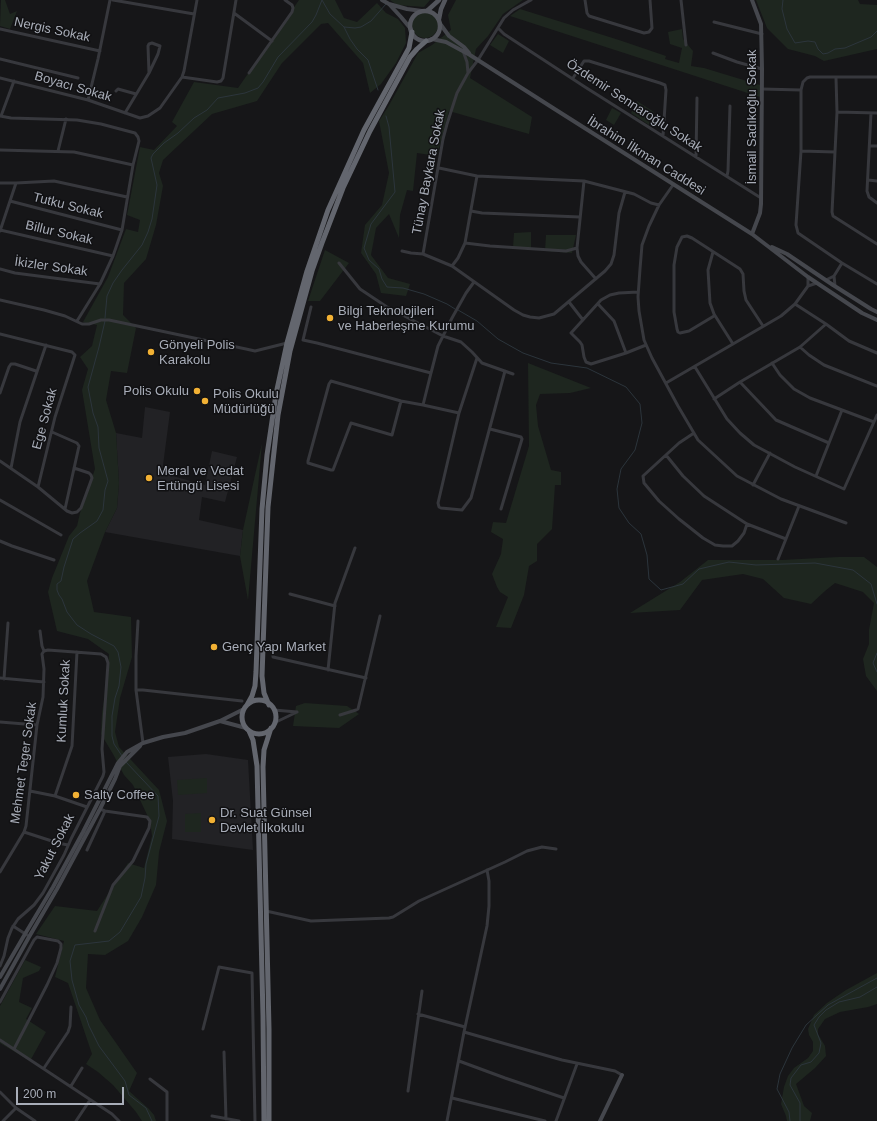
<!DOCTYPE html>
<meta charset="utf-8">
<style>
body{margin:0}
#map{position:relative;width:877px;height:1121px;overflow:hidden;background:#161618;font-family:Arial,sans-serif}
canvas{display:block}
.scale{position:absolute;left:16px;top:1087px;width:108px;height:18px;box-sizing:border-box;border:2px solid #a8adb8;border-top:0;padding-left:5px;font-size:12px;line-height:14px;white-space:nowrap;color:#a8adb8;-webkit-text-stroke:3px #111113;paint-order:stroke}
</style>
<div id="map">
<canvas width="877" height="1121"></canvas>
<div class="scale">200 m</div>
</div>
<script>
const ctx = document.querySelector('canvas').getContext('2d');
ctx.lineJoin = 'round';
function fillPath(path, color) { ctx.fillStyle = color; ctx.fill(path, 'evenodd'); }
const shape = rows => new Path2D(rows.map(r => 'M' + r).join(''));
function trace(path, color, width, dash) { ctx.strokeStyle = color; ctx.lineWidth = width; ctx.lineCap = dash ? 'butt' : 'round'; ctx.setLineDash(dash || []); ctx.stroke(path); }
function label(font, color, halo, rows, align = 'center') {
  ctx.font = font + ' Arial,sans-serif'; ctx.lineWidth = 3; ctx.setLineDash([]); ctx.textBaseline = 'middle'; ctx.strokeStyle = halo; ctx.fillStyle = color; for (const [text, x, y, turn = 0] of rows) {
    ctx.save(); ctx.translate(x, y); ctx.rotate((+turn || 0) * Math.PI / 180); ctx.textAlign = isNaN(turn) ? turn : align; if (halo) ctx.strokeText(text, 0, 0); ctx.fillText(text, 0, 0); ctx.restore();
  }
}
const built = shape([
 [145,407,170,412,162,473,205,485,212,451,237,457,225,502,202,497,199,520,243,530,240,556,105,532,117,508,119,483,116,433,142,438],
 [206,754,248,760,253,850,172,839,173,801,168,757]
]);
const green = shape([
 [1,0,5,0,10,14,17,11,10,29,0,26],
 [299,0,335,0,344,18,357,22,377,3,386,13,398,19,405,28,406,43,396,63,381,84,370,93,363,63,328,23,321,24,282,63,257,101,212,114,163,160,159,173,163,186,156,225,146,259,124,283,123,315,136,328,127,373,111,371,106,400,116,433,119,483,117,508,105,532,87,581,94,612,131,617,132,657,120,698,115,732,119,747,159,790,167,821,159,852,156,885,142,917,128,941,105,955,88,954,86,988,100,1020,137,1073,129,1091,149,1109,154,1115,156,1121,142,1121,136,1112,113,1085,98,1072,86,1064,92,1054,68,983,55,977,64,941,36,934,55,906,97,911,128,863,144,868,152,836,150,821,133,785,124,775,113,754,101,734,102,713,107,680,109,654,88,639,57,631,48,592,52,578,69,536,77,526,80,513,95,469,82,390,88,369,80,357,92,346,97,325,83,322,108,277,126,229,138,232,140,220,127,215,140,147,154,150,177,126,172,122,194,82,238,88],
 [390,0,430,0,424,7,397,5],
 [456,0,523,0,503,14,488,36,476,49,470,78,532,117,529,134,449,111,437,156,417,153,413,191,407,190,400,215,399,238,389,214,376,228,371,255,388,278,410,284,406,296,381,293,376,274,361,253,365,225,382,205,389,173,379,121,388,107,418,53,432,45,451,30,448,15],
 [756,0,858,0,860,4,877,5,877,49,824,61,815,56,788,49,767,28],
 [520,9,619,40,666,56,665,59,679,63,682,48,670,44,668,32,682,29,683,39,693,51,691,66,704,68,760,85,760,97,510,16],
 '412 25a13 13 0 1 1 26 0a13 13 0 1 1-26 0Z',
 [498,34,509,41,503,53,490,45],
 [637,101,654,112,649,125,631,113],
 [612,108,621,113,614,125,606,120],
 [531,232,531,250,513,248,514,233],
 [546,235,576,235,572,253,545,251],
 [325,250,349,263,320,301,308,301],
 [528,363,591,388,570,393,540,394,536,405,538,426,551,470,561,472,561,485,555,485,552,529,537,544,537,561,529,566,524,595,511,628,496,627,508,597,500,592,497,587,492,574,501,554,503,539,491,532,493,522,506,523,529,446],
 [262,443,248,600,240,556,243,530],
 [839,557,864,557,877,567,877,691,866,676,863,659,869,644,869,630,874,603,863,592,835,583,825,591,811,604,784,598,763,579,743,574,702,580,680,610,630,613,680,582,708,560,782,560],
 [305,703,347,706,359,714,339,728,293,726,296,706],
 [207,778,207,793,178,795,177,780],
 [201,813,201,832,185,832,185,814],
 [25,960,41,967,39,971,23,978,19,1002,32,1008,26,1019,46,1032,30,1061,0,1043,0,1006],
 [877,973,877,1004,868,1007,840,1012,825,1019,818,1029,818,1034,825,1046,826,1056,815,1068,796,1084,804,1106,812,1113,810,1121,787,1121,786,1116,781,1104,784,1087,788,1076,794,1068,808,1058,813,1051,813,1042,809,1035,808,1029,814,1015,827,1003,846,990]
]);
const stream = shape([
 [322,0,330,14,344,27,355,28,361,27,371,21,386,4],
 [783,0,782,9,787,29,795,43,808,41,815,42,818,49,823,54,828,53,835,49,845,48,871,37,877,31],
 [344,27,350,39,357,49,368,60,378,90],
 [386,116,389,127,395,192,371,224,364,248,369,260,379,269,382,279,387,287,403,288,424,294,447,304,455,309],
 [458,310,477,321,498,339,523,353,551,363,587,368,626,387,640,404,642,423,635,450,621,469,617,489,619,508,629,523,641,534,647,555,649,579,661,590,683,584,699,569,729,562,756,565,815,563,853,570,871,584,877,604],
 [105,318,107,296,113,283,122,270,142,245,148,232,152,219,157,185,151,158,153,154,164,143,178,133,194,118,207,110,218,98,245,93,258,88,263,82,278,57,312,22,316,15,322,0],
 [105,321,99,347,88,387,93,413,98,427,99,448,108,481,105,490,103,510,97,521,80,533,73,539,64,567,61,581,57,584,57,590,59,595,62,599,67,612,77,625,91,634,114,646,118,652,121,667,119,686,115,698,112,716,112,736,114,744,122,756],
 [877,653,873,663,877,672],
 [126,762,158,796,159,816,146,864,145,878,141,897,120,932,109,941,75,945,70,961,72,980,79,1005,86,1017,89,1026,99,1046,125,1081,129,1095,146,1108,152,1121],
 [790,1121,789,1112,777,1089,780,1074,792,1048,806,1025,828,1005,877,978],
 [800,1121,800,1103,790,1085,791,1078,801,1065,811,1062,819,1053,821,1043,814,1025,819,1017,826,1010,839,1002,860,997,877,987]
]);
const street = shape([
 [113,0,194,14],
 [585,0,587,13,589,16,644,33,649,32,652,28,650,0],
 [681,0,686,45],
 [234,13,272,41],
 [714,22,762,34],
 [498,28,504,34,585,87,761,198],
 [0,29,100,51],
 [463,51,467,62,468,73],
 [713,53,737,62,762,69],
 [0,59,78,78],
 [249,73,292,12,293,8,292,5,285,0],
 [182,77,217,82,221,81,223,78,236,0],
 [877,77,810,77,807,78,803,82,801,90,801,151,796,225,798,233,842,263,877,284],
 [0,78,88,100,140,118,148,116,160,108,182,77,184,71,197,0],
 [573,78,584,61,589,61,660,83,665,85,666,90,663,136],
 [836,78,837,112,832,212,833,216,877,244],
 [762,89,801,90],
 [116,91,118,89,136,94],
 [88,100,98,59,110,0],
 [837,112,877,113],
 [125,113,149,73,158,54,160,46,152,43,149,44,148,46,149,73],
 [871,113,867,191,869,197,877,203],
 [0,116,11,118,77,120,101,124,135,133,138,137,139,141,133,165,122,230,113,256,100,284,77,321],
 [1,116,14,81],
 [870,146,877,146],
 [0,150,74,152,133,165],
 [58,151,66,119],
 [801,151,835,152],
 [696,157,697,98],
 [439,168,477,176,584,181,634,194,651,203,659,205],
 [727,176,728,171,730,106],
 [868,180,877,181],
 [584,181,577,248,578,256,581,262,596,279],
 [0,183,16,183,54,181,127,197],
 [673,185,659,205,649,226,642,245,640,269,638,297,639,311,644,340,652,358,678,406,698,440,737,476,781,499,846,523],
 [10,201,122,230],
 [471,211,482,213,580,217],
 [0,230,113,256],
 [0,231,16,183],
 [465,243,490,246,566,251,577,248],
 [402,251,411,253,423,254,452,266,458,258,465,243,477,176],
 [713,252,708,270,710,303,714,314,733,344],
 [423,254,443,139,447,124,457,93,468,73,478,60,504,18,513,10,531,0],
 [339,263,360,289,387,307,443,336,461,342,472,352,482,363,513,374],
 [452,266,514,310,523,315,530,317,539,318,554,314,605,271,611,264,614,255,619,213,625,192],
 [0,269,15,273,100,284],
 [834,276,842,263],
 [808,277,808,286,817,283],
 [826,280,834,276,835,286],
 [638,292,619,293,610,295,601,300,571,333,580,342,582,345,584,357,586,362,591,364,626,353,646,345],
 [0,300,44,310,65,316,82,324,89,324,101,320,109,320,246,349,255,351,287,343],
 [569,302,583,320],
 [598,304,614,321,626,353],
 [795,304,826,324,849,341,877,353],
 [311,307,303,340,317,343,431,373,438,346,452,318,466,293,474,282],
 [714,316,689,331,680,333,678,332,677,329,674,312,674,265,677,247,682,237,687,236,692,238,740,269,743,274,744,291,746,300,763,326],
 [0,334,72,352,75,355,55,417,38,487],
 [800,347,809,355,824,365,877,386],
 [477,358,459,413,438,503,439,507,441,508,462,510,471,498,505,371],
 [772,363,780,375,794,389,810,398,874,422],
 [695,367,727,419,740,433,754,445,795,467,844,489,877,415],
 [740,382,776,420,829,443],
 [666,383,781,316,795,304,808,286],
 [0,393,9,367,11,364,15,364,36,371],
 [714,399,740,382,800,347,826,324],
 [401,401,392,435,351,423,333,470,331,470,308,463,308,461,329,384,331,381,401,401,423,405,459,413],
 [423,405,431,373],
 [490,429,521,437,522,439,501,509],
 [52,432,77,443,79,446,65,509],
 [694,433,679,443,643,476,644,483,659,501,679,519,703,538,715,545,723,546,732,546,738,541,744,533,747,524],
 [666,455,683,476,704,496,747,524,786,539],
 [0,461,38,487,67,511,72,513,77,512,81,508,92,478,91,475,89,473,74,468],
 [11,468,20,422,46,345],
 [816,476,842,410],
 [753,485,770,453],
 [0,500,61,535],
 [0,541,12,546,54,560],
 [778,559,799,506],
 [290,594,335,606],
 [138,621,136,656,136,690,143,743],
 [40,631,42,646,44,651],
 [273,645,273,657,366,678],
 [328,670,335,603,355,548],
 [0,678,44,682],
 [4,679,8,623],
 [136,690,143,690,242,701],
 [274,710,297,712],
 [340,715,356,710,358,709,380,616],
 [0,722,37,725],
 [274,723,297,712],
 [30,791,55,796,87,807],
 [55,796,72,746,77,652],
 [24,832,58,843,68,845],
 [87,850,105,811],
 [0,872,24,832,26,826,37,725,43,697,44,669,42,654,44,651],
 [266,911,311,921,389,918,393,917,419,901,505,862,527,851,542,847,556,849],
 [13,926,27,935],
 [95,931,113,885,133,861,149,828,150,821,147,817,105,811,100,809],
 [0,966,4,956,8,938,12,928,18,919,34,905,43,893,64,855,71,839,103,776,104,772,102,749,108,663,106,657,101,654,48,650,44,651],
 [0,1002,34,940,37,937,58,941,61,944,61,948,57,963,47,985,14,1049],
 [418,1014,465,1027],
 [203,1029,219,967,252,973,255,1121],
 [464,1032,562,1060,615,1071,622,1075],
 [0,1040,112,1114,119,1121],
 [224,1052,226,1119],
 [459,1061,505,1078,564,1098],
 [44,1068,68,1032,70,1026,71,1007],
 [150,1079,167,1092,167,1121],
 [71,1086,82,1068],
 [408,1091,422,991],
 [0,1092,16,1108,35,1121],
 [452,1098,545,1121],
 [212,1116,239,1121],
 [3,1121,16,1108],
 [76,1121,90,1100],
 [447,1121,464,1032,487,926,489,906,489,881,487,870],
 [556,1121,577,1064]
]);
const secondary = shape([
 [382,0,389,4,407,9,422,11],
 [389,4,401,17,411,29],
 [441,25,449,36,464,47,469,53],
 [432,39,446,42,470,55,553,108,752,234,808,277,862,313,877,320],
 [752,234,760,213,761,204,762,69,761,24,752,0],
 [772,247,787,254,833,285,871,309,877,312],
 [220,721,246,728],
 [0,977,25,934,53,887,83,832,118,763,127,752,143,743,163,737,185,733,220,721,244,709],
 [0,989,29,937,57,889,92,824,100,809,115,779,120,766,140,746],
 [600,1121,622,1075]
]);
const primary = shape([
 '410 26a15 15 0 1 1 30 0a15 15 0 1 1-30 0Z',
 [427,11,439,0],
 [439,19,441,9,445,0]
]);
const highway = shape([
 '242 717a17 17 0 1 1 34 0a17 17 0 1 1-34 0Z',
 [247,705,252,696,255,686,256,672,262,509,267,455,276,394,287,343,307,271,328,210,364,130,409,48,412,32],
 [269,705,264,693,262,676,268,507,278,415,290,351,312,271,322,243,343,188,370,131,410,57,417,49,426,41],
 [249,731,253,740,257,766,263,1016,264,1121],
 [269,1121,269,1029,263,767,264,750,271,728]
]);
const markers = [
 [330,318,4,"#f2b134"],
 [151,352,4,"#f2b134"],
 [197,391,4,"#f2b134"],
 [205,401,4,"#f2b134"],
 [149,478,4,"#f2b134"],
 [214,647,4,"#f2b134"],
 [76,795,4,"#f2b134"],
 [212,820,4,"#f2b134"]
];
const streetNames = [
 ["Nergis Sokak",52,30,12],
 ["Boyacı Sokak",73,87,16],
 ["Özdemir Sennaroğlu Sokak",634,106,33],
 ["İsmail Sadıkoğlu Sokak",752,117,-90],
 ["İbrahim İlkman Caddesi",646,156,32],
 ["Tünay Baykara Sokak",429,172,-79],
 ["Tutku Sokak",68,206,14],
 ["Billur Sokak",59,233,13],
 ["İkizler Sokak",51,267,8],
 ["Ege Sokak",45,419,-75],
 ["Kumluk Sokak",64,701,-87],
 ["Mehmet Teger Sokak",24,763,-82],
 ["Yakut Sokak",55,847,-63]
];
const poiNames = [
 ["Bilgi Teknolojileri",338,311],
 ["ve Haberleşme Kurumu",338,326],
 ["Gönyeli Polis",159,345],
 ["Karakolu",159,360],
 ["Polis Okulu",189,391,"right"],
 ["Polis Okulu",213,394],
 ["Müdürlüğü",213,409],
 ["Meral ve Vedat",157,471],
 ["Ertüngü Lisesi",157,486],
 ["Genç Yapı Market",222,647],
 ["Salty Coffee",84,795],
 ["Dr. Suat Günsel",220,813],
 ["Devlet İlkokulu",220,828]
];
fillPath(built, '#222225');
fillPath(green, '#1e261f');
trace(stream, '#2c353c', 1);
trace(street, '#37383d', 3);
trace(secondary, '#45474d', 4);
trace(primary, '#53555c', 4.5);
trace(highway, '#63666e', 5);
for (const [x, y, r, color] of markers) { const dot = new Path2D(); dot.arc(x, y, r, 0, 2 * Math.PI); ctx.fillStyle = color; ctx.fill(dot); trace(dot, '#111113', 1.5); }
label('13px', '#a8adb8', '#111113', streetNames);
label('13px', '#a8adb8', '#111113', poiNames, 'left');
</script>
